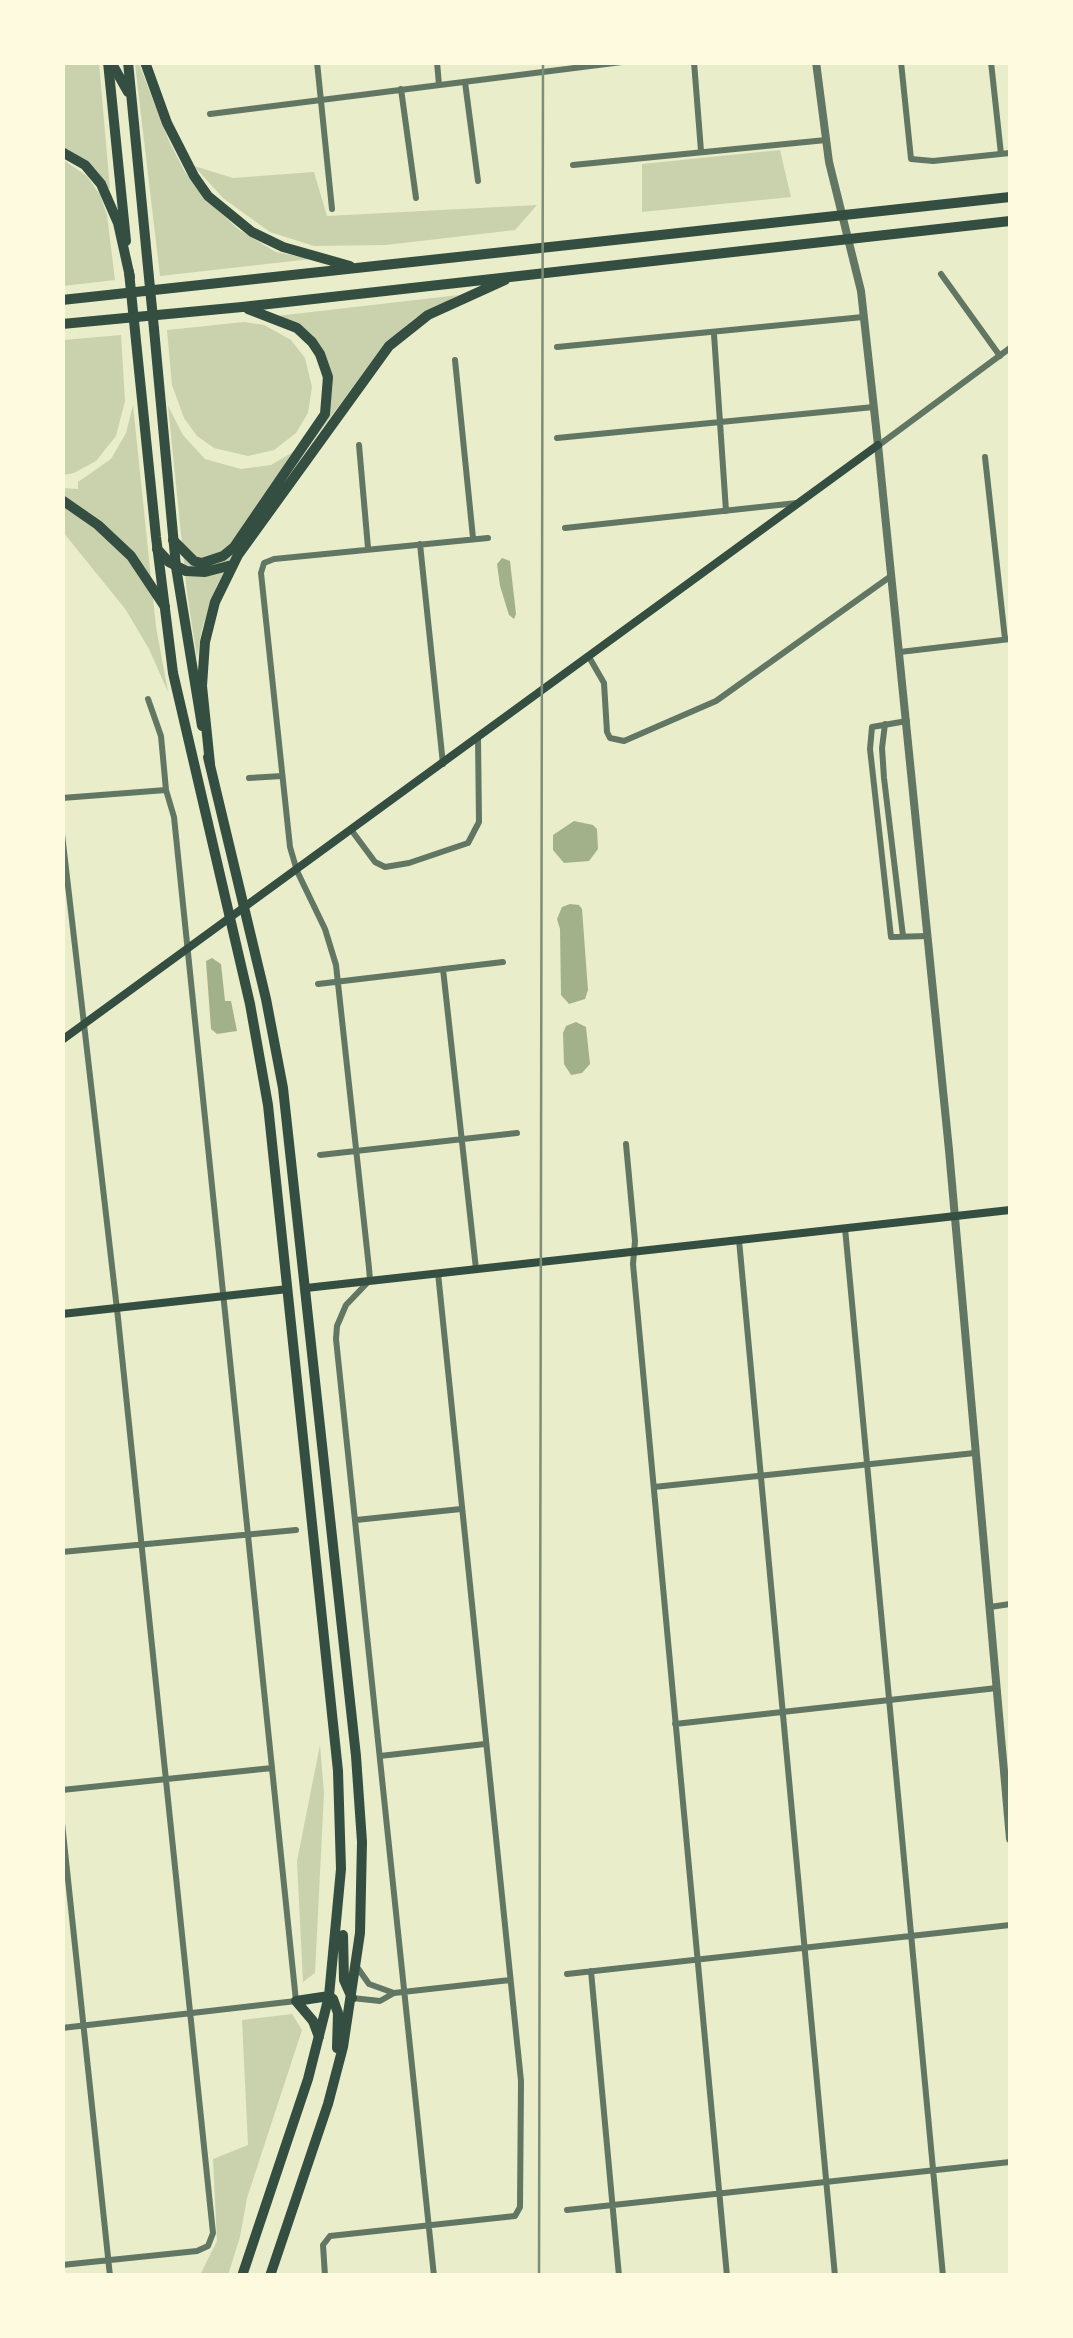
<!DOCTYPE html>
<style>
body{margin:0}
#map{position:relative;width:1073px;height:2338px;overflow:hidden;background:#e9edc9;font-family:Raleway,sans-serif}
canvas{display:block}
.frame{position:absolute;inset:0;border:65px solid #fefae0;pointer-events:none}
</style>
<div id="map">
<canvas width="1073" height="2338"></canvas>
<div class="frame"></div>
</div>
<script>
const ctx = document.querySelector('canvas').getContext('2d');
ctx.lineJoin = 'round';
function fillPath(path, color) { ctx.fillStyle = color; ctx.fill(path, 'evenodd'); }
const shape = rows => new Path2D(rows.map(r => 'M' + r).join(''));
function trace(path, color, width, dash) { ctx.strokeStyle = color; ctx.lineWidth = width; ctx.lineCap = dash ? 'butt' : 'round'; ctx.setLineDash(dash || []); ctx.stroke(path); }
const green = shape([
 [63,63,99,63,110,189,63,149],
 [135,64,139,64,169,141,185,172,207,200,238,229,264,245,276,252,311,259,160,276],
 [780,150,791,197,642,212,642,164],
 [62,159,87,176,100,195,107,215,115,280,63,286],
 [194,166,233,178,314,172,327,216,537,205,515,230,386,245,314,246,270,232,223,198],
 [459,295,415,318,384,345,247,530,217,585,202,629,197,658,187,593,168,406,183,435,205,459,241,469,271,465,300,448,321,413,324,388,319,362,296,326,268,317],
 [244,322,264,325,291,340,305,358,312,387,308,413,296,433,274,450,248,456,214,448,197,436,184,418,172,385,167,330],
 [121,335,125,401,116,436,96,461,74,473,63,475,63,340],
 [133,405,156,627,168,692,149,649,126,610,63,532,62,488,78,489,78,482,111,459,126,433],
 [320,1745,324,1793,315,1973,303,1982,297,1861],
 [292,2014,302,2030,247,2198,240,2237,228,2275,200,2275,217,2241,213,2159,248,2145,242,2020]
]);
const water = shape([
 [502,558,510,561,516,614,514,619,509,615,500,586,497,564],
 [574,821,593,825,597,829,598,849,589,861,564,863,553,850,553,835],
 [570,904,579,905,582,909,588,990,585,999,569,1004,561,995,560,929,557,919,562,907],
 [212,958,221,964,225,1001,231,1001,237,1031,217,1034,211,1029,206,961],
 [576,1022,586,1027,590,1064,582,1073,571,1075,564,1064,563,1033,566,1026]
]);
const minor = shape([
 [317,62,332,209],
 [437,62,439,85],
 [694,62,701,151],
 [901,62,911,159,933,161,1010,153],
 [991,62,1001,154],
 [465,82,478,181],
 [401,89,416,198],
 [210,114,622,62],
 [573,165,826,140],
 [941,274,1000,356],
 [714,334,726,511],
 [557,347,863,317],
 [455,360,473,538],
 [557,438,874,407],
 [359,445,368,548],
 [879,445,1010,348],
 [985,457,1005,639],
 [565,528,797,503],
 [420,544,443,764],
 [900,652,1010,639],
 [589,657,604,683,607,732,610,738,624,741,716,701,891,576],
 [907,721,872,727,870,749,891,937,928,936],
 [885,724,882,748,884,778,903,936],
 [249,778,282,776],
 [62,798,166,790],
 [352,831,375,862,385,867,409,863,468,843,479,822,478,739],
 [62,834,118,1318,213,2233,208,2246,197,2251,62,2265],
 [443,969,476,1269],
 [318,984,503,962],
 [626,1144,635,1241,633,1264,727,2276],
 [320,1155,517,1133],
 [845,1228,943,2276],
 [739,1240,835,2276],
 [654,1487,975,1453],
 [356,1520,461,1509],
 [62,1552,296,1530],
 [990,1607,1010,1604],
 [675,1724,997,1688],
 [380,1756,485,1744],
 [62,1790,272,1768],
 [62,1823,110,2276],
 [357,1967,369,1984,394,1993],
 [591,1971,619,2276],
 [567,1974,1010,1925],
 [352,1998,380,2001,394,1993,510,1980],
 [62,2028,296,2001,174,817,166,790,161,736,148,699],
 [567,2210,1010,2162],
 [325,2276,323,2245,330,2236,515,2216,520,2207,521,2081,438,1273],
 [434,2276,336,1339,337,1326,346,1305,370,1280,369,1268,336,965,325,929,297,871,290,847,261,573,264,563,274,559,488,538]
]);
const tertiary = shape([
 [816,62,829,162,861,291,878,445,949,1150,1010,1839]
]);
const secondary = shape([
 [62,1040,878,445],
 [306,1288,1010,1210],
 [62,1314,288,1289]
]);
const trunk = shape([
 [108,62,126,241],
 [129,272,156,537,173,673,250,1004,268,1105,338,1771,341,1869,329,1996,308,2079,242,2276],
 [154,329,176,567,202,726],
 [208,757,266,999,283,1088,356,1756,362,1842,360,1933,343,2047,328,2104,270,2276],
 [343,1935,344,1980,352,1998],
 [296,2001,329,1996,333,1999,338,2013,337,2048],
 [296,2001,313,2021,319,2037]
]);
const motorway = shape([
 [111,62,128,92],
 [128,62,154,329],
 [145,62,167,123,194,176,208,196,252,232,283,247,350,266],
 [62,152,85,165,101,184,118,223,130,277],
 [62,300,1010,197],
 [62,324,242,307,1010,221],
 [62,500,98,525,131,556,165,607],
 [173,540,194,561,202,563,223,556,234,547,325,414,328,377,320,354,312,342,297,328,248,309],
 [157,549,169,562,186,571,205,572,232,565],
 [210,764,202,686,205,642,215,602,238,555,389,346,428,315,505,280]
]);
const rail = shape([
 [539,2276,543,62]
]);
fillPath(green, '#cad2ad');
fillPath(water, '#a3b18a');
trace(minor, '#617663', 6);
trace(tertiary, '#617663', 8);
trace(secondary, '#344e41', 8);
trace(trunk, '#344e41', 10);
trace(motorway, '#344e41', 10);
trace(rail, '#7c8e77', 2.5);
</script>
